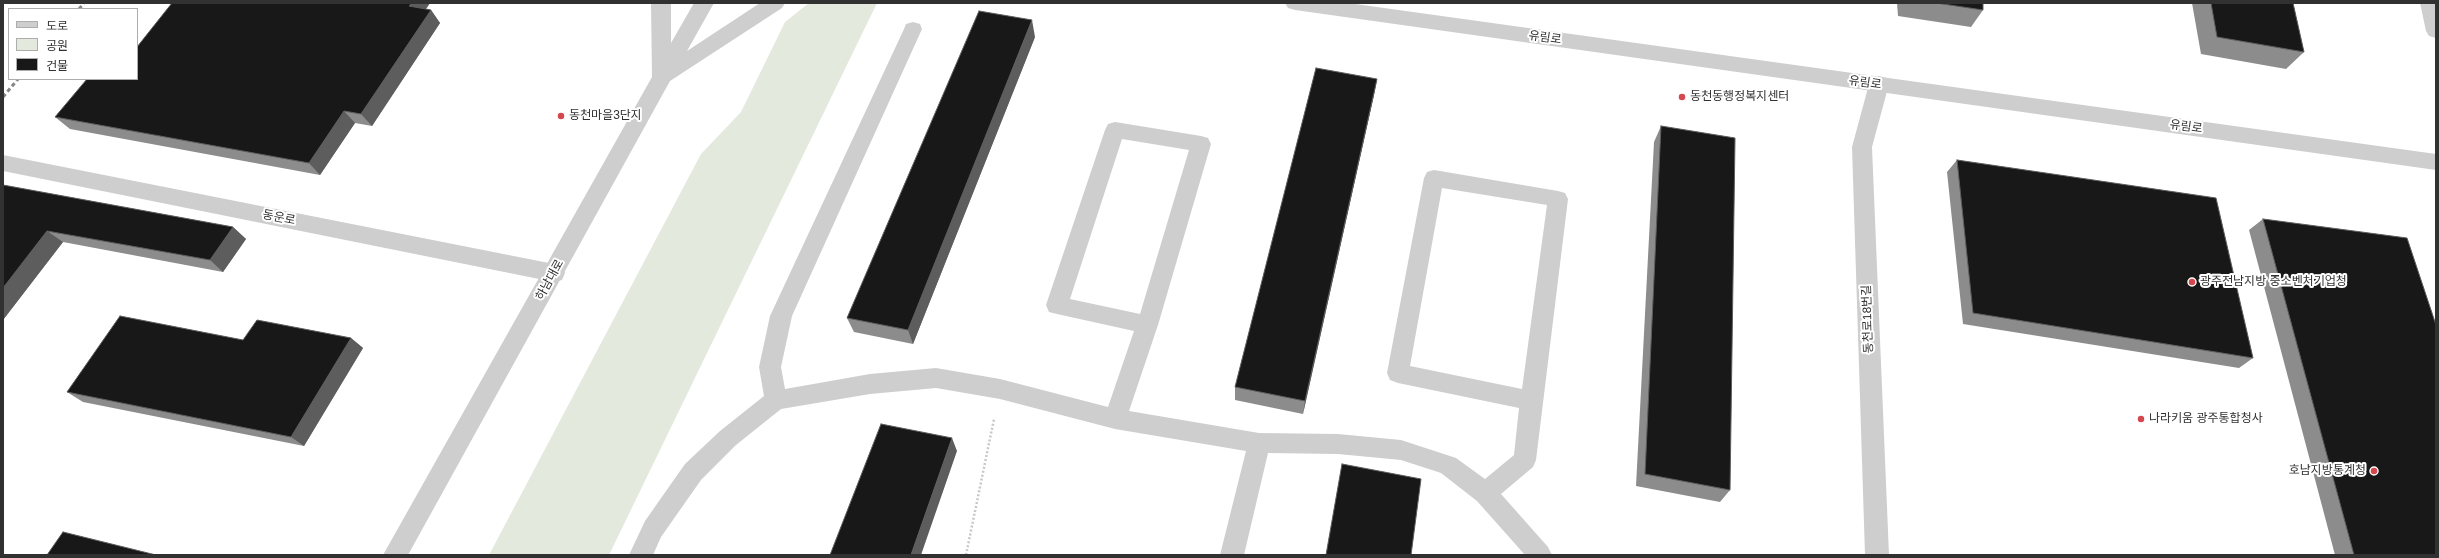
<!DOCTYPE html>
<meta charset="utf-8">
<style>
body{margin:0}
#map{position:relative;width:2439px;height:558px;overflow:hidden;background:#fff;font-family:Helvetica,"Noto Sans KR",sans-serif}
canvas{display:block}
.frame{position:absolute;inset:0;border:4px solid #313131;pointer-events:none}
.legend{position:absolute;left:8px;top:8px;width:130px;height:72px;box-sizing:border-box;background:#fff;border:1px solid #adadad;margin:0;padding:5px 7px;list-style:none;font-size:12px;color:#313131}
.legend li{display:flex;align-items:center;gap:8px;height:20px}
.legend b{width:20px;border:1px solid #adadad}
</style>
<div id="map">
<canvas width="2439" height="558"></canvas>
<div class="frame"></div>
<ul class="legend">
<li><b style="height:5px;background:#cecece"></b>도로</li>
<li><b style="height:11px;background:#e4e9de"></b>공원</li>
<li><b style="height:11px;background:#181818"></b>건물</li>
</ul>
</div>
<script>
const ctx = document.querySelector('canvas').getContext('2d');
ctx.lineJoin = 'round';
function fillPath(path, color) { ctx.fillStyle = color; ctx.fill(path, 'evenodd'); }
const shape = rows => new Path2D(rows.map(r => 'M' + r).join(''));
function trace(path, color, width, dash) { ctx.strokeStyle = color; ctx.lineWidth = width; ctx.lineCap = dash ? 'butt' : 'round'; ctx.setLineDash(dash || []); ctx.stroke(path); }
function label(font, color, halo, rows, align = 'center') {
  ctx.font = font + ' Helvetica,"Noto Sans KR",sans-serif'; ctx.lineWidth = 4; ctx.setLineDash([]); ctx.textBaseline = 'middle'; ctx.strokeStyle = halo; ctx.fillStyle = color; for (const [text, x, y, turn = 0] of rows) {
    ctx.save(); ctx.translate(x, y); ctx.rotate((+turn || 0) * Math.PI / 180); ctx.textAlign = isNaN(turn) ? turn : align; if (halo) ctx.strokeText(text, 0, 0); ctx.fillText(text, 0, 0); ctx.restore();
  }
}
const green = shape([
 [809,3,877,3,609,555,489,555,701,154,741,112,785,22]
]);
const path = shape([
 [966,555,994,419]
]);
const service = shape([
 [913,22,920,24,922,29,792,316,781,367,785,389,870,374,936,368,1000,379,1108,407,1134,331,1057,314,1049,312,1046,305,1105,130,1108,124,1115,122,1201,136,1208,138,1211,144,1158,325,1129,411,1259,433,1338,434,1401,440,1456,458,1485,479,1514,455,1519,408,1398,383,1390,380,1387,373,1424,178,1427,172,1434,170,1558,191,1565,193,1568,199,1536,460,1533,467,1501,494,1548,547,1552,555,1525,555,1477,501,1441,473,1401,460,1338,454,1268,453,1244,555,1220,555,1246,451,1115,429,1000,399,936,388,870,394,781,409,736,445,701,480,661,537,653,555,629,555,645,521,685,464,720,431,764,396,759,367,770,316,904,29,906,24,913,22],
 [1122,139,1189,150,1140,314,1070,299,1122,139],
 [1442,188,1547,205,1522,389,1410,366,1442,188]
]);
const minor = shape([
 [2420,3,2436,3,2436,38,2429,36,2426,31,2420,3],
 [1879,76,1886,78,1889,84,1872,147,1889,555,1865,555,1852,147,1869,84,1872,78,1879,76],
 [3,155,554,264,562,266,565,273,562,280,554,282,3,171,3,155]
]);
const tertiary = shape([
 [651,3,671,3,671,43,694,3,714,3,687,51,760,3,785,3,782,8,670,81,408,555,383,555,652,77,651,3],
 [1285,3,1348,3,2436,154,2436,170,1295,10,1288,8,1285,3]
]);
const rail = shape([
 [79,9,84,3],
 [3,97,18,79]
]);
const wall = shape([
 [172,3,430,3,426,9,431,10,440,23,372,126,355,123,320,175,70,129,55,117,137,79],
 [1897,3,1983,3,1983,10,1971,27,1898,16],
 [2192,3,2293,3,2304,52,2286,69,2201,54],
 [1035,37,913,344,854,332,847,318],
 [1377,79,1374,95,1303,414,1235,400,1235,387],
 [1661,126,1730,490,1720,502,1636,486,1654,142],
 [1957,160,2253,358,2239,368,1963,324,1947,172],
 [3,185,233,227,246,239,223,272,63,242,3,320],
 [2263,219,2436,555,2335,555,2249,230],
 [351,338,363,348,304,446,83,402,67,392,243,340]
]);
const shadedWall = shape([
 [412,3,430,3,419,19,409,6],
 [431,10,440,23,372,126,361,114],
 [1032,20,1035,37,913,344,908,330],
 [1377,79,1374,95,1303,414,1305,401],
 [344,111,355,123,320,175,309,163],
 [233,227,246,239,223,272,210,260],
 [47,231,63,242,3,320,3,288],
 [351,338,363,348,304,446,291,437],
 [952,438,957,451,921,555,911,555]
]);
const building = shape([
 [172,3,412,3,409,6,431,10,361,114,344,111,309,163,55,117,87,79,137,79,137,47,172,3],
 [1936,3,1983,3,1983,10,1936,3],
 [2211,3,2293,3,2304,52,2217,37,2211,3],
 [979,11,1032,20,908,330,847,318,979,11],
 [1316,68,1377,79,1305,401,1235,387,1316,68],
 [1661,126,1735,138,1730,490,1645,474,1661,126],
 [1957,160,2216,198,2253,358,1973,313,1957,160],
 [3,185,233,227,210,260,47,231,3,288,3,185],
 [2263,219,2407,238,2436,325,2436,555,2354,555,2263,219],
 [120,316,243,340,257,320,351,338,291,437,67,392,120,316],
 [881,424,952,438,911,555,830,555,881,424],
 [1342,464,1421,479,1411,555,1326,555,1342,464],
 [63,532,156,555,47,555,63,532]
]);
const markers = [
 [1682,97,4,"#d4474e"],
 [561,116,4,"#d4474e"],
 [2192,282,4,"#d4474e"],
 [2141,419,4,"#d4474e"],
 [2374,471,4,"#d4474e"]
];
const streetNames = [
 ["유림로",1545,38,8],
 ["유림로",1865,83,8],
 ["유림로",2186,127,8],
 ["동운로",279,218,11],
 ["하남대로",550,280,-61],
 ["동천로18번길",1868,319,-92]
];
const poiNames = [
 ["동천동행정복지센터",1690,97],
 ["동천마을3단지",569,116],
 ["광주전남지방 중소벤처기업청",2200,282],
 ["나라키움 광주통합청사",2149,419],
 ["호남지방통계청",2366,471,"right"]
];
fillPath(green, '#e4e9de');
trace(path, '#c8c8c8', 2.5, [2, 2]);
fillPath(service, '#cecece');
fillPath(minor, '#cecece');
fillPath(tertiary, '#cecece');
trace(rail, '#868686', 3, [4, 3]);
fillPath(wall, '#8c8c8c');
fillPath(shadedWall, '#5d5d5d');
fillPath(building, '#181818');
trace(building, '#5d5d5d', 1);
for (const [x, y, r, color] of markers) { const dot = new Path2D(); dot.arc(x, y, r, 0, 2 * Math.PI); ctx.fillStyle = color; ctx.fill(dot); trace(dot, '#fff', 1.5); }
label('12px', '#313131', '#fff', streetNames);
label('12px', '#313131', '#fff', poiNames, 'left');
</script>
